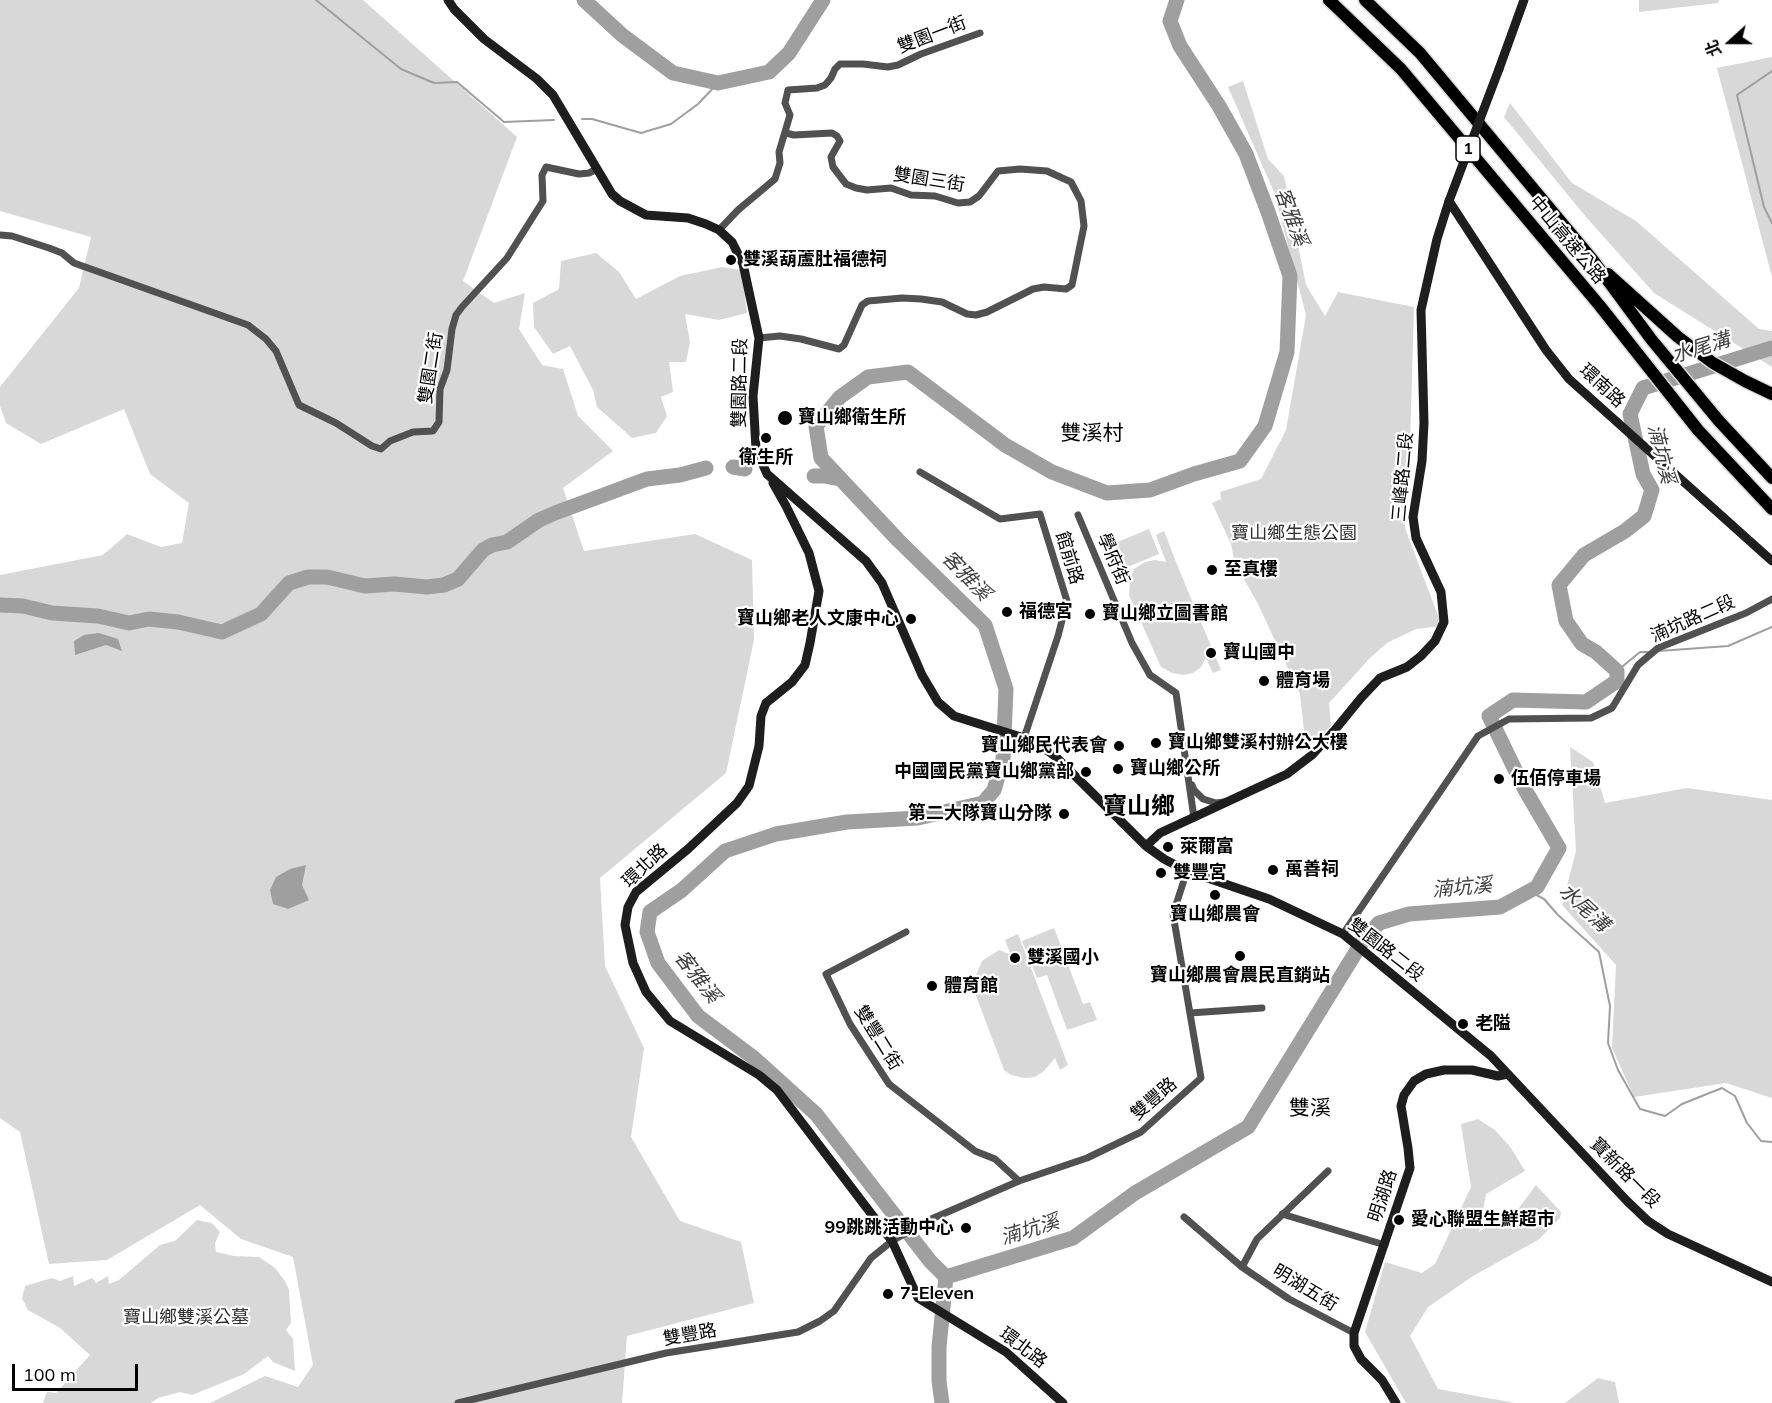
<!DOCTYPE html>
<meta charset="utf-8">
<style>
body{margin:0}
#map{position:relative;width:1772px;height:1403px;overflow:hidden;background:#fff;font-family:Mulish,"Noto Sans TC",sans-serif}
canvas{display:block}
.north{position:absolute;left:1700px;top:12px;width:60px;height:60px;-webkit-text-stroke:4px #fff;paint-order:stroke;rotate:249deg;font-size:16px;font-weight:700;line-height:24px;text-align:center;color:#000}
.north::after{content:'';display:block;margin:auto;width:21px;height:27px;background:#000;clip-path:polygon(50% 0,100% 100%,50% 72%,0 100%)}
.scale{position:absolute;left:12px;top:1364px;width:126px;height:27px;box-sizing:border-box;border:3px solid #000;border-top:0;padding-left:8px;font-size:18px;line-height:21px;white-space:nowrap;color:#000;-webkit-text-stroke:4px #fff;paint-order:stroke}
</style>
<div id="map">
<canvas width="1772" height="1403"></canvas>
<div class="north">北</div>
<div class="scale">100 m</div>
</div>
<script>
const ctx = document.querySelector('canvas').getContext('2d');
ctx.lineJoin = 'round';
function fillPath(path, color) { ctx.fillStyle = color; ctx.fill(path, 'evenodd'); }
const shape = rows => new Path2D(rows.map(r => 'M' + r).join(''));
function trace(path, color, width, dash) { ctx.strokeStyle = color; ctx.lineWidth = width; ctx.lineCap = dash ? 'butt' : 'round'; ctx.setLineDash(dash || []); ctx.stroke(path); }
function label(font, color, halo, rows, align = 'center') {
  ctx.font = font + ' Mulish,"Noto Sans TC",sans-serif'; ctx.lineWidth = 4.5; ctx.setLineDash([]); ctx.textBaseline = 'middle'; ctx.strokeStyle = halo; ctx.fillStyle = color; for (const [text, x, y, turn = 0] of rows) {
    ctx.save(); ctx.translate(x, y); ctx.rotate((+turn || 0) * Math.PI / 180); ctx.textAlign = isNaN(turn) ? turn : align; if (halo) ctx.strokeText(text, 0, 0); ctx.fillText(text, 0, 0); ctx.restore();
  }
}
const green = shape([
 [0,0,363,0,517,137,463,281,494,303,525,293,519,329,542,365,563,369,578,416,613,451,563,488,584,551,695,534,752,560,754,640,726,773,600,878,605,966,644,1048,631,1137,680,1221,741,1242,754,1303,627,1336,622,1403,210,1403,265,1376,298,1387,313,1365,293,1257,241,1239,200,1205,107,1260,49,1264,20,1132,0,1118,0,575,103,555,127,534,161,547,182,543,189,503,150,474,124,409,41,444,6,423,0,406,0,387,79,288,91,237,0,211],
 [1639,0,1719,0,1718,3,1639,12],
 [1772,57,1772,277,1717,68],
 [1243,81,1268,159,1284,176,1306,285,1325,316,1338,292,1414,307,1410,446,1405,528,1442,626,1416,629,1387,643,1370,658,1329,703,1331,726,1306,749,1300,694,1257,602,1235,564,1231,544,1212,503,1221,499,1220,492,1261,479,1286,430,1306,315,1274,192,1228,87],
 [1510,103,1572,183,1636,221,1759,329,1772,331,1772,367,1654,293,1586,217,1504,117],
 [596,253,619,272,636,299,680,276,722,267,742,270,747,313,719,320,685,314,690,342,686,362,669,362,673,392,661,397,667,416,656,433,632,438,597,407,593,390,570,346,553,354,534,327,533,303,559,289,561,261],
 [1149,529,1159,554,1118,571,1108,546],
 [1164,531,1178,567,1221,670,1213,673,1206,658,1201,667,1193,673,1183,675,1172,673,1161,667,1129,595,1130,579,1134,569,1145,562,1155,560,1166,562,1156,535],
 [1570,747,1593,762,1605,803,1687,788,1772,800,1772,1098,1726,1083,1634,1097,1612,1048,1616,965,1562,905,1576,851],
 [1054,928,1083,1004,1090,1002,1097,1020,1067,1030,1047,975,1037,978,1022,941],
 [1018,934,1068,1065,1060,1070,1055,1058,1044,1071,1035,1077,1024,1078,1011,1075,1004,1070,972,985,982,961,999,950,1011,955,1005,940],
 [1478,1119,1495,1130,1511,1148,1525,1171,1486,1194,1479,1232,1519,1208,1536,1185,1561,1212,1560,1218,1538,1240,1473,1276,1428,1307,1410,1336,1438,1389,1515,1403,1406,1403,1365,1332,1385,1262,1422,1273,1435,1264,1471,1187,1461,1124],
 [197,1220,212,1223,220,1232,215,1243,216,1252,234,1256,259,1257,275,1268,285,1281,289,1290,291,1323,286,1330,293,1339,295,1371,273,1362,268,1356,244,1374,192,1395,180,1392,158,1398,151,1403,43,1403,47,1392,56,1393,90,1355,60,1328,28,1310,22,1298,25,1286,52,1278,60,1281,73,1276,74,1286,92,1278,96,1283,108,1276,109,1284,119,1280,160,1245,175,1241],
 [1598,1378,1615,1382,1619,1403,1565,1403]
]);
const water = shape([
 [99,633,118,639,122,651,106,645,75,655,74,641,84,635],
 [306,865,302,885,309,900,288,909,273,904,270,890,276,877,290,869]
]);
const stream = shape([
 [316,0,401,69,434,83,457,82,504,122,554,120],
 [1772,71,1737,95,1764,207,1772,223],
 [582,119,592,119,641,133,671,124,698,104,718,83],
 [1659,651,1728,646,1772,627],
 [1617,671,1640,652,1650,652],
 [1529,891,1544,899,1558,915,1599,952,1610,1006,1608,1043,1618,1070,1640,1109,1665,1116,1682,1104,1722,1088,1735,1096,1747,1123,1761,1141,1772,1142]
]);
const river = shape([
 [584,0,622,35,673,73,718,83,769,72,789,53,823,0],
 [733,467,745,469],
 [814,476,824,476,840,479],
 [0,605,23,606,52,613,98,616,129,623,149,619,178,622,222,632,261,614,289,583,308,577,327,577,365,586,394,584,427,587,444,585,458,579,483,550,492,545,507,542,539,520,555,513,647,479,680,475,706,468],
 [946,1277,1073,1238,1135,1193,1248,1127,1364,939,1379,923,1409,914,1500,907,1537,887,1559,848,1524,788,1489,716,1513,700,1586,702,1617,681,1617,671,1596,652,1582,644,1566,621,1559,585,1584,555,1625,531,1644,516,1652,490,1643,474,1630,414,1643,388,1772,348],
 [942,1403,939,1381,939,1347,946,1277,930,1261,816,1114,754,1058,698,1016,658,963,647,932,650,912,682,890,725,851,776,834,847,822,918,818,983,803,994,790,1003,760,1006,689,985,625,898,540,821,458,816,426,840,397,868,377,908,372,1005,445,1052,472,1107,493,1150,490,1194,474,1240,461,1265,426,1287,352,1290,276,1268,212,1246,154,1219,106,1180,46,1170,21,1177,0]
]);
const street = shape([
 [719,230,738,210,775,179,780,163,779,152,790,115,785,103,788,90,817,88,825,85,831,78,835,69,840,64,863,64,888,67,898,65,921,54,980,33],
 [0,235,12,236,49,248,62,253,74,263,248,325,266,339,276,351,299,405,336,423,372,446,381,449,390,441,413,432,433,431,439,422,440,389,447,370,452,329,456,315,462,307,507,258,543,201,542,175,546,167,579,174,589,173,597,169],
 [759,338,780,336,801,339,839,349,844,345,862,305,868,301,902,298,921,299,942,302,967,314,976,315,987,312,1033,289,1044,287,1066,289,1072,285,1084,226,1081,201,1071,182,1047,171,1020,169,998,171,979,196,970,202,958,203,935,196,911,195,891,188,867,190,856,188,846,184,833,167,831,157,840,141,837,136,832,133,794,135,786,133],
 [920,472,1000,519,1040,514,1067,601,1058,636,1024,738],
 [1078,515,1132,643,1150,675,1176,693,1194,818],
 [1192,785,1194,790,1203,799,1216,803,1224,802],
 [906,932,826,974,850,1024,889,1084,975,1151,995,1159,1019,1181],
 [1343,934,1478,736,1509,719,1591,718,1612,708,1638,665,1658,648,1746,613,1772,599],
 [1190,1013,1262,1008],
 [1282,1214,1385,1245],
 [1184,1217,1242,1267,1289,1299,1354,1333],
 [1242,1267,1257,1239,1328,1171],
 [458,1403,666,1353,798,1332,820,1321,834,1311,871,1258,892,1241,929,1220,1019,1181,1087,1158,1141,1132,1201,1078,1173,914,1187,871]
]);
const secondary = shape([
 [448,0,454,9,484,39,537,79,553,95,612,194,620,201,646,215,688,218,706,224,719,230,732,242,743,264,759,338,753,396,756,449,767,474,866,561,882,583,922,675,938,702,954,716,1024,738,1040,745,1055,756,1146,846,1164,859,1187,871,1269,899,1343,934,1491,1056,1627,1201,1648,1221,1668,1234,1772,1282],
 [1499,69,1524,0],
 [1449,201,1546,350,1569,379,1772,561],
 [773,483,786,506,809,553,819,591,810,643,805,665,792,682,766,703,761,716,759,746,749,786,737,803,688,849,636,892,628,907,625,925,633,963,646,992,670,1021,759,1075,777,1090,892,1241,918,1298,1006,1352,1063,1403],
 [1146,846,1160,833,1287,774,1312,755,1334,731,1361,698,1380,678,1407,667,1421,656,1435,641,1444,622,1441,592,1416,538,1413,517,1422,461,1424,423,1421,310,1437,239,1449,201],
 [1396,1403,1382,1380,1361,1359,1354,1346,1354,1333,1410,1168,1408,1148,1401,1106,1404,1095,1414,1081,1426,1074,1444,1070,1472,1070,1498,1076,1508,1074]
]);
const highway = shape([
 [1329,0,1401,69,1600,306,1698,430,1772,509],
 [1365,0,1420,53,1592,259,1651,339,1719,421,1772,478],
 [1608,274,1678,337,1713,363,1745,381,1772,394]
]);
const secondaryBridge = shape([
 [1449,201,1499,69]
]);
const markers = [
 [731,260,6,"#000"],
 [785,418,8,"#000"],
 [766,438,6,"#000"],
 [1212,570,6,"#000"],
 [1007,612,6,"#000"],
 [1090,614,6,"#000"],
 [911,619,6,"#000"],
 [1211,653,6,"#000"],
 [1264,681,6,"#000"],
 [1156,743,6,"#000"],
 [1119,746,6,"#000"],
 [1118,769,6,"#000"],
 [1086,772,6,"#000"],
 [1499,779,6,"#000"],
 [1064,814,6,"#000"],
 [1168,847,6,"#000"],
 [1273,870,6,"#000"],
 [1161,873,6,"#000"],
 [1215,895,6,"#000"],
 [1240,956,6,"#000"],
 [1015,958,6,"#000"],
 [932,986,6,"#000"],
 [1463,1024,6,"#000"],
 [1399,1220,6,"#000"],
 [966,1228,6,"#000"],
 [888,1294,6,"#000"]
];
const shields = [
 [1468,149,24]
];
const shieldNames = [
 ["1",1468,149]
];
const streetNames = [
 ["雙園一街",932,35,-21],
 ["雙園三街",929,180,9],
 ["中山高速公路",1567,240,50],
 ["雙園二街",431,368,-81],
 ["雙園路二段",740,383,-89],
 ["環南路",1602,386,43],
 ["三峰路二段",1403,477,-85],
 ["館前路",1069,558,73],
 ["學府街",1113,559,67],
 ["湳坑路二段",1693,619,-24],
 ["環北路",645,866,-43],
 ["雙園路二段",1386,950,38],
 ["雙豐二街",878,1038,58],
 ["雙豐路",1154,1099,-41],
 ["寶新路一段",1625,1173,45],
 ["明湖路",1383,1196,-72],
 ["明湖五街",1305,1288,31],
 ["雙豐路",690,1335,-10],
 ["環北路",1023,1348,37]
];
const poiNames = [
 ["雙溪葫蘆肚福德祠",743,260],
 ["寶山鄉衛生所",798,418],
 ["衛生所",766,458,"center"],
 ["至真樓",1224,570],
 ["福德宮",1019,612],
 ["寶山鄉立圖書館",1102,614],
 ["寶山鄉老人文康中心",899,619,"right"],
 ["寶山國中",1223,653],
 ["體育場",1276,681],
 ["寶山鄉雙溪村辦公大樓",1168,743],
 ["寶山鄉民代表會",1107,746,"right"],
 ["寶山鄉公所",1130,769],
 ["中國國民黨寶山鄉黨部",1074,772,"right"],
 ["伍佰停車場",1511,779],
 ["第二大隊寶山分隊",1052,814,"right"],
 ["萊爾富",1180,847],
 ["萬善祠",1285,870],
 ["雙豐宮",1173,873],
 ["寶山鄉農會",1215,915,"center"],
 ["雙溪國小",1027,958],
 ["寶山鄉農會農民直銷站",1240,976,"center"],
 ["體育館",944,986],
 ["老隘",1475,1024],
 ["愛心聯盟生鮮超市",1411,1220],
 ["99跳跳活動中心",954,1228,"right"],
 ["7-Eleven",900,1294]
];
const parkNames = [
 ["寶山鄉生態公園",1294,534],
 ["寶山鄉雙溪公墓",186,1318]
];
const waterNames = [
 ["客雅溪",1291,217,70],
 ["水尾溝",1701,348,-17],
 ["湳坑溪",1661,454,76],
 ["客雅溪",966,576,46],
 ["湳坑溪",1462,888,-5],
 ["水尾溝",1584,908,43],
 ["客雅溪",697,977,52],
 ["湳坑溪",1030,1230,-17]
];
const quarterNames = [
 ["雙溪村",1092,434],
 ["雙溪",1310,1109]
];
const districtNames = [
 ["寶山鄉",1139,807]
];
fillPath(green, '#d8d8d8');
fillPath(water, '#9f9f9f');
trace(stream, '#9f9f9f', 2);
trace(river, '#9f9f9f', 15);
trace(highway, '#dbdbdb', 15);
trace(street, '#515151', 7);
trace(secondary, '#1e1e1e', 9);
trace(highway, '#000', 12);
trace(secondaryBridge, '#1e1e1e', 9);
for (const [x, y, r, color] of markers) { const dot = new Path2D(); dot.arc(x, y, r, 0, 2 * Math.PI); ctx.fillStyle = color; ctx.fill(dot); trace(dot, '#fff', 2); }
for (const [x, y, w] of shields) { const box = new Path2D(); box.roundRect(x - w / 2, y - 13, w, 26, 4.5); ctx.fillStyle = '#fff'; ctx.fill(box); trace(box, '#000', 1.5); }
label('bold 16px', '#000', null, shieldNames);
label('18px', '#000', '#fff', streetNames);
label('bold 18px', '#000', '#fff', poiNames, 'left');
label('18px', '#2f2f2f', '#fff', parkNames);
label('italic 20px', '#404040', '#fff', waterNames);
label('21px', '#000', '#fff', quarterNames);
label('bold 24px', '#000', '#fff', districtNames);
</script>
